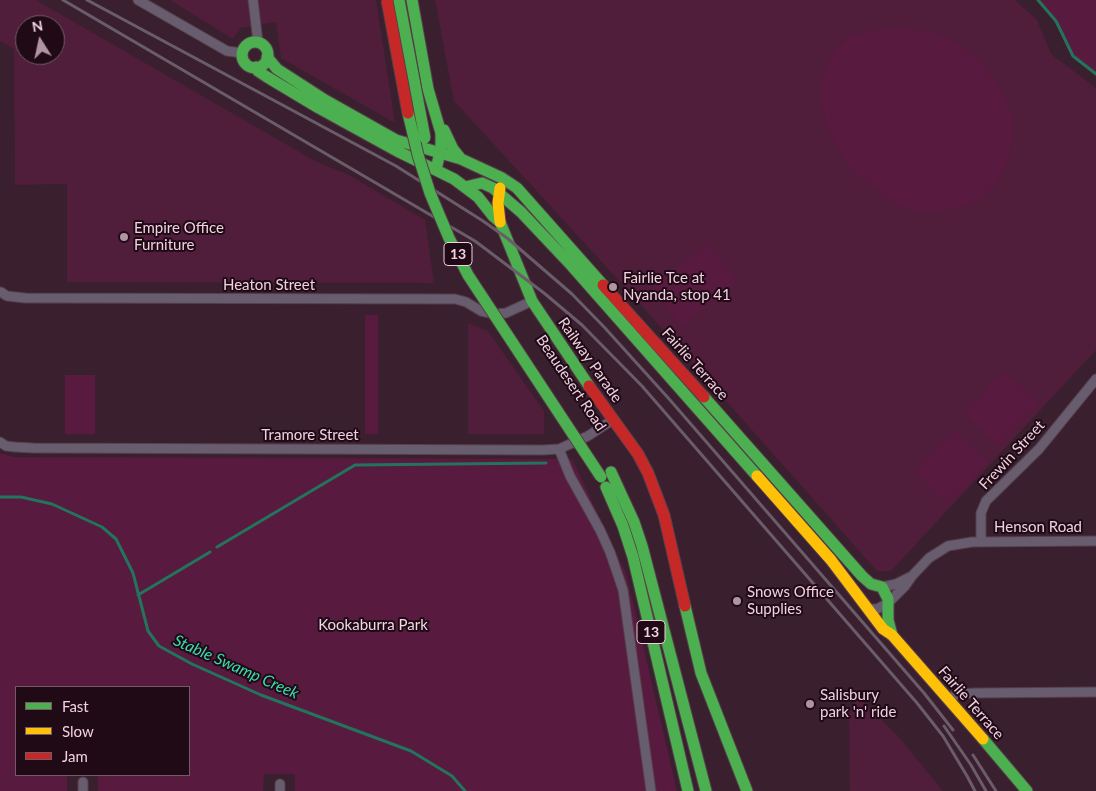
<!DOCTYPE html>
<style>
body{margin:0}
#map{position:relative;width:1096px;height:791px;overflow:hidden;background:#3a202f;font-family:Lato,sans-serif}
canvas{display:block}
.legend{position:absolute;left:15px;top:686px;width:175px;height:90px;box-sizing:border-box;background:#1f0a16;border:1px solid #735a67;margin:0;padding:6px 9px;list-style:none;font-size:15px;color:#f1d1e0}
.legend li{display:flex;align-items:center;gap:10px;height:25px}
.legend b{width:25px;border:1px solid #735a67}
.north{position:absolute;left:15px;top:15px;width:50px;height:50px;box-sizing:border-box;background:#1f0a16;border:1px solid #735a67;border-radius:50%;rotate:350deg;font-size:14px;font-weight:700;line-height:20px;text-align:center;color:#f1d1e0}
.north::after{content:'';display:block;margin:auto;width:18px;height:22px;background:#b193a2;clip-path:polygon(50% 0,100% 100%,50% 72%,0 100%)}
</style>
<div id="map">
<canvas width="1096" height="791"></canvas>
<ul class="legend">
<li><b style="height:6px;background:#4caf50"></b>Fast</li>
<li><b style="height:6px;background:#ffc107"></b>Slow</li>
<li><b style="height:6px;background:#c62828"></b>Jam</li>
</ul>
<div class="north">N</div>
</div>
<script>
const ctx = document.querySelector('canvas').getContext('2d');
ctx.lineJoin = 'round';
function fillPath(path, color) { ctx.fillStyle = color; ctx.fill(path, 'evenodd'); }
const shape = rows => new Path2D(rows.map(r => 'M' + r).join(''));
function trace(path, color, width, dash) { ctx.strokeStyle = color; ctx.lineWidth = width; ctx.lineCap = dash ? 'butt' : 'round'; ctx.setLineDash(dash || []); ctx.stroke(path); }
function label(font, color, halo, rows, align = 'center') {
  ctx.font = font + ' Lato,sans-serif'; ctx.lineWidth = 4; ctx.setLineDash([]); ctx.textBaseline = 'middle'; ctx.strokeStyle = halo; ctx.fillStyle = color; for (const [text, x, y, turn = 0] of rows) {
    ctx.save(); ctx.translate(x, y); ctx.rotate((+turn || 0) * Math.PI / 180); ctx.textAlign = isNaN(turn) ? turn : align; if (halo) ctx.strokeText(text, 0, 0); ctx.fillText(text, 0, 0); ctx.restore();
  }
}
const built = shape([
 [0,0,36,0,315,161,349,175,425,220,434,283,67,282,67,184,15,185,14,49,0,41],
 [25,25,55,25,55,55,25,55],
 [170,0,376,0,395,123,281,58,276,22,240,28,233,39],
 [435,0,1015,0,1037,20,1051,54,1096,88,1096,350,891,571,877,571,633,296,454,101],
 [468,323,488,331,544,411,544,434,468,434],
 [859,698,898,736,943,791,850,791,849,709]
]);
const green = shape([
 [1038,0,1096,0,1096,74,1073,56,1056,21],
 [901,28,931,32,954,41,981,62,1001,89,1013,119,1012,143,1005,166,997,183,982,199,963,206,940,211,914,211,894,203,855,173,841,155,827,127,821,100,821,79,831,56,848,37,875,30],
 [707,243,738,280,682,326,651,288],
 [365,315,378,315,378,434,365,434],
 [1004,371,1040,403,999,446,964,414],
 [65,375,95,375,95,434,65,434],
 [954,430,989,462,948,505,914,472],
 [0,453,13,457,572,459,626,573,677,791,295,791,295,774,264,774,263,791,98,791,98,775,189,775,189,687,16,687,16,775,67,775,67,791,0,791]
]);
const stream = shape([
 [1038,0,1056,21,1073,56,1096,74],
 [0,497,21,497,52,504,102,527,116,539,133,573,148,631,159,646,192,664,261,695,411,751,452,776,465,791],
 [217,547,355,465,546,463],
 [138,595,210,552]
]);
const street = shape([
 [138,0,227,51,242,53],
 [253,0,258,42],
 [1,292,7,296,25,298,455,299,466,302,481,311,495,314,506,313,532,301],
 [0,442,6,446,15,447,33,448,543,450,559,449,568,445,588,436,614,419],
 [559,449,570,476,600,530,610,552,623,590,651,791],
 [981,541,981,513,986,501,1039,449,1096,379],
 [882,587,896,584,912,576],
 [869,609,877,609,888,603,905,586,912,576,929,558,948,546,972,542,1096,541],
 [949,700,956,694,976,693,1096,692],
 [83,791,83,782],
 [280,791,280,784]
]);
const fast = shape([
 [412,0,428,89,441,133,441,147,436,170],
 '242 55a13 13 0 1 1 26 0a13 13 0 1 1-26 0Z',
 [267,57,277,69,325,100,396,140,461,159,502,178,517,188,603,285],
 [256,67,258,71,267,77,317,107,397,151,454,179,478,197,493,216,500,222,532,301,589,386],
 [444,130,453,149,461,159],
 [465,187,482,183,493,188,521,212,571,265,757,476],
 [704,397,862,576,871,584,882,587,888,599,888,620,892,635],
 [611,472,634,522,642,546,706,791],
 [606,487,623,526,633,557,688,791],
 [685,606,701,673,747,791],
 [983,739,1027,791]
]);
const slow = shape([
 [500,188,498,203,500,222],
 [757,476,831,560,883,629,892,635,983,739]
]);
const jam = shape([
 [603,285,704,397],
 [589,386,638,454,648,473,664,515,685,606]
]);
const rail = shape([
 [63,0,475,241,544,293,582,325,642,386,917,703,943,736,967,776,975,791],
 [87,0,396,166,483,221,507,238,572,294,605,328,670,400,924,693,953,730],
 [944,726,971,765,986,791],
 [973,755,996,791]
]);
const fastBridge = shape([
 [399,0,425,138],
 [408,113,418,155,430,193,449,238,468,275,601,477]
]);
const jamBridge = shape([
 [387,0,408,113]
]);
const markers = [
 [124,237,5,"#b193a2"],
 [613,287,5,"#b193a2"],
 [737,601,5,"#b193a2"],
 [810,704,5,"#b193a2"]
];
const shields = [
 [458,254,28],
 [651,632,28]
];
const shieldNames = [
 ["13",458,254],
 ["13",651,632]
];
const poiNames = [
 ["Empire Office",134,228],
 ["Furniture",134,245],
 ["Fairlie Tce at",623,278],
 ["Nyanda, stop 41",623,295],
 ["Snows Office",747,592],
 ["Supplies",747,609],
 ["Salisbury",820,695],
 ["park 'n' ride",820,712]
];
const streetNames = [
 ["Heaton Street",269,285],
 ["Railway Parade",590,360,55],
 ["Fairlie Terrace",695,364,48],
 ["Beaudesert Road",571,383,56],
 ["Tramore Street",310,435],
 ["Frewin Street",1012,455,-47],
 ["Henson Road",1038,527],
 ["Fairlie Terrace",971,703,49]
];
const parkNames = [
 ["Kookaburra Park",373,625]
];
const waterNames = [
 ["Stable Swamp Creek",236,667,24]
];
fillPath(built, '#501d3a');
fillPath(green, '#581a3f');
trace(stream, '#22755c', 3);
trace(street, '#553f4a', 11);
trace(fast, '#553f4a', 13);
trace(slow, '#553f4a', 13);
trace(jam, '#553f4a', 13);
trace(street, '#685c6f', 9);
trace(fast, '#4caf50', 11);
trace(slow, '#ffc107', 11);
trace(jam, '#c62828', 11);
trace(rail, '#6b5c6a', 3);
trace(fastBridge, '#553f4a', 13, []);
trace(jamBridge, '#553f4a', 13, []);
trace(fastBridge, '#4caf50', 11);
trace(jamBridge, '#c62828', 11);
for (const [x, y, r, color] of markers) { const dot = new Path2D(); dot.arc(x, y, r, 0, 2 * Math.PI); ctx.fillStyle = color; ctx.fill(dot); trace(dot, '#1f0a16', 2); }
for (const [x, y, w] of shields) { const box = new Path2D(); box.roundRect(x - w / 2, y - 11.5, w, 23, 4); ctx.fillStyle = '#1f0a16'; ctx.fill(box); trace(box, '#f1d1e0', 1); }
label('bold 14px', '#f1d1e0', null, shieldNames);
label('15px', '#f1d1e0', '#1f0a16', poiNames, 'left');
label('15px', '#f1d1e0', '#1f0a16', streetNames);
label('15px', '#f0d8e3', '#1f0a16', parkNames);
label('italic 16px', '#37ddac', '#1f0a16', waterNames);
</script>
